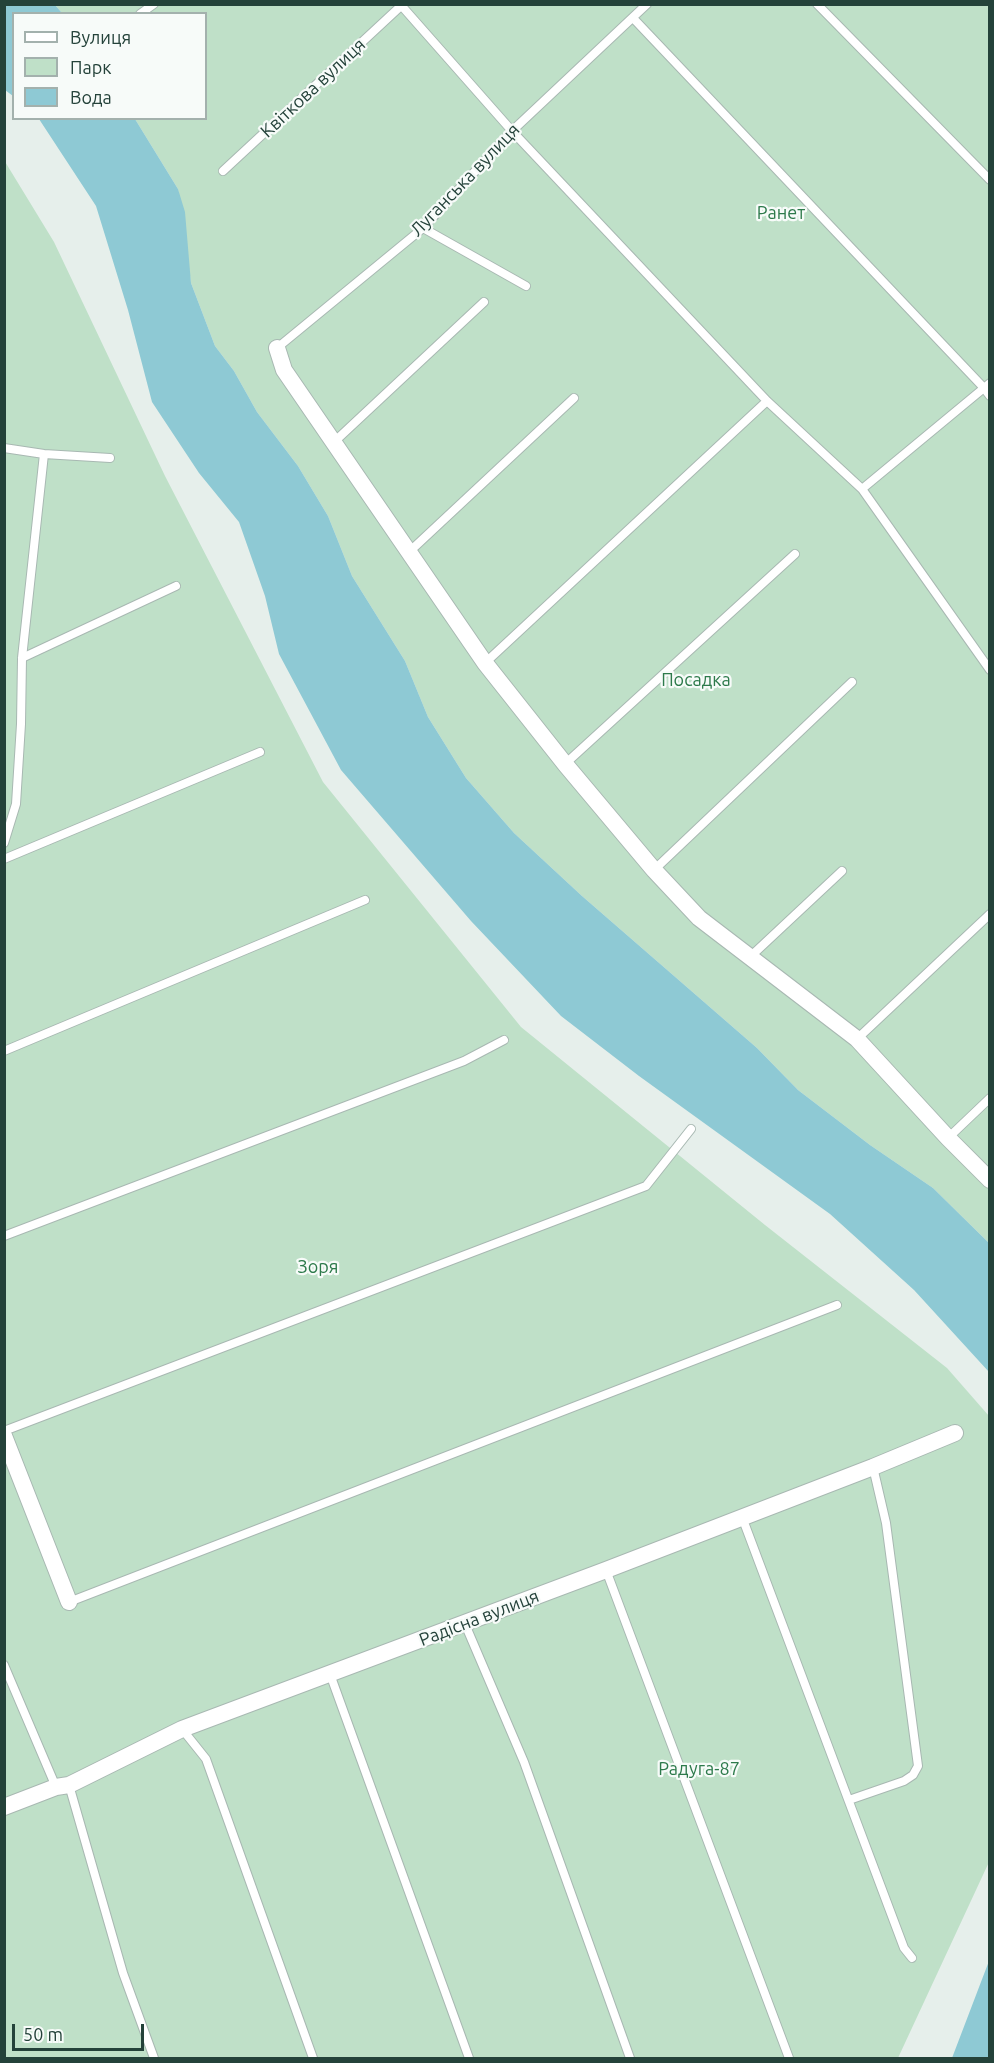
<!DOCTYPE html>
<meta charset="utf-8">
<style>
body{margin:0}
#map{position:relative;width:994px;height:2063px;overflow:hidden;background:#e6efeb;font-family:Ubuntu,sans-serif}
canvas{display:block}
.frame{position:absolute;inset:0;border:6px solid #24423a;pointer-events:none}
.legend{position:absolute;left:12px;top:12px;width:195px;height:108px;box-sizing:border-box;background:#f7fbf9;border:2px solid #a3b1ad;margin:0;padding:8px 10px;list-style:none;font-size:18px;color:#24423a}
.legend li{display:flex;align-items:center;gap:12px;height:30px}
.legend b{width:30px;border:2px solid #a3b1ad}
.scale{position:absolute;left:12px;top:2024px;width:132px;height:27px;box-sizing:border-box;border:3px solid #24423a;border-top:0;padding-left:8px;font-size:18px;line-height:21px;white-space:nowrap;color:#24423a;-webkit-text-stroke:4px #f7fbf9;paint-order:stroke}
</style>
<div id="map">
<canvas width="994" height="2063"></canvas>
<div class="frame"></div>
<ul class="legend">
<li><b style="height:8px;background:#fff"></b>Вулиця</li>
<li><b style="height:16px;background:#bfe0c8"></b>Парк</li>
<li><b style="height:16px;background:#8ec9d4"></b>Вода</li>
</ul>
<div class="scale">50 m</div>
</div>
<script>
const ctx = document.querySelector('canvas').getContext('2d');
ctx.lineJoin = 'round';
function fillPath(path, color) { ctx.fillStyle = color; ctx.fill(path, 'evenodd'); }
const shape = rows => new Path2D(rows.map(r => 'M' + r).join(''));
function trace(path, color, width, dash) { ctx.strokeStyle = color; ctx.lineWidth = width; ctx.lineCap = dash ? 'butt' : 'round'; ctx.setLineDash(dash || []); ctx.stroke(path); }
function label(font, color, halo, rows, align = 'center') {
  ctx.font = font + ' Ubuntu,sans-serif'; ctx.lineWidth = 4.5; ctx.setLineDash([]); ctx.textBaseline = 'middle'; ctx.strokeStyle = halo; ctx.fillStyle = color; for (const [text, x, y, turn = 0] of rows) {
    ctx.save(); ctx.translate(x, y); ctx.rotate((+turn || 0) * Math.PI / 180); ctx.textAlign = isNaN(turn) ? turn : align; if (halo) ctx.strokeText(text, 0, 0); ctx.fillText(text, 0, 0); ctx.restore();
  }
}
const green = shape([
 [55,5,989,5,989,1243,933,1188,870,1145,798,1090,757,1048,582,896,514,833,466,778,428,717,405,661,352,576,328,516,298,466,257,412,234,371,215,346,191,283,178,189,135,119,206,118,206,14,62,13],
 [4,160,54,242,165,476,323,782,521,1027,765,1225,947,1368,989,1416,989,1862,898,2058,5,2058]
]);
const water = shape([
 [4,5,55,5,62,13,14,14,13,96,5,90],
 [39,119,135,119,178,189,185,212,191,283,215,346,234,371,257,412,298,466,328,516,352,576,405,661,428,717,466,778,514,833,582,896,757,1048,798,1090,870,1145,933,1188,989,1243,989,1372,914,1290,830,1214,639,1076,561,1016,471,921,341,770,279,654,265,596,239,522,199,473,152,402,128,310,96,206],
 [989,1961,989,2058,952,2058]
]);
const lane = shape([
 [400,4,512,131,767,401,862,489,990,670],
 [817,4,990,180],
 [140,14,154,4],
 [633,18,984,388,990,396],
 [223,171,403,4],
 [423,228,526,286],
 [277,348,423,228,512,131,647,4],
 [333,443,484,302],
 [4,448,44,454,110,458],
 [862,489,990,383],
 [408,553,574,398],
 [22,658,176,586],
 [485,663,767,401],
 [565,764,795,554],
 [4,843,16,804,21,724,22,658,44,454],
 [4,859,260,752],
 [654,870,852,682],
 [750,957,842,871],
 [857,1039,990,914],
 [4,1051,365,900],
 [948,1138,990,1098],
 [4,1236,464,1061,504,1040],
 [4,1431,646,1186,691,1129],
 [742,1517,904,1948,912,1958],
 [606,1570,789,2058],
 [69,1602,837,1305],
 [465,1624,524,1762,630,2058],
 [4,1665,56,1787],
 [330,1674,469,2058],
 [182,1729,206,1759,313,2058],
 [69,1785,123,1973,154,2058],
 [849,1800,904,1781,913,1775,918,1766,886,1523,873,1467]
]);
const street = shape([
 [277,348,284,370,485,663,565,764,654,870,699,918,857,1039,948,1138,990,1180],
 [4,1436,69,1602],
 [4,1807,56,1787,69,1785,182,1729,606,1570,873,1467,955,1433]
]);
const streetNames = [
 ["Квіткова вулиця",313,88,-43],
 ["Луганська вулиця",465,180,-46],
 ["Радісна вулиця",479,1618,-21]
];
const parkNames = [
 ["Ранет",781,213],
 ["Посадка",696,680],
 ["Зоря",318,1267],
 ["Радуга-87",699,1769]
];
fillPath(green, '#bfe0c8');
fillPath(water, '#8ec9d4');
trace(lane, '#a8b8b2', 10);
trace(street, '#a8b8b2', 18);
trace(lane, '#fff', 8);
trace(street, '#fff', 16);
label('18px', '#24423a', '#f7fbf9', streetNames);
label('18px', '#2d7a4b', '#f7fbf9', parkNames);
</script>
